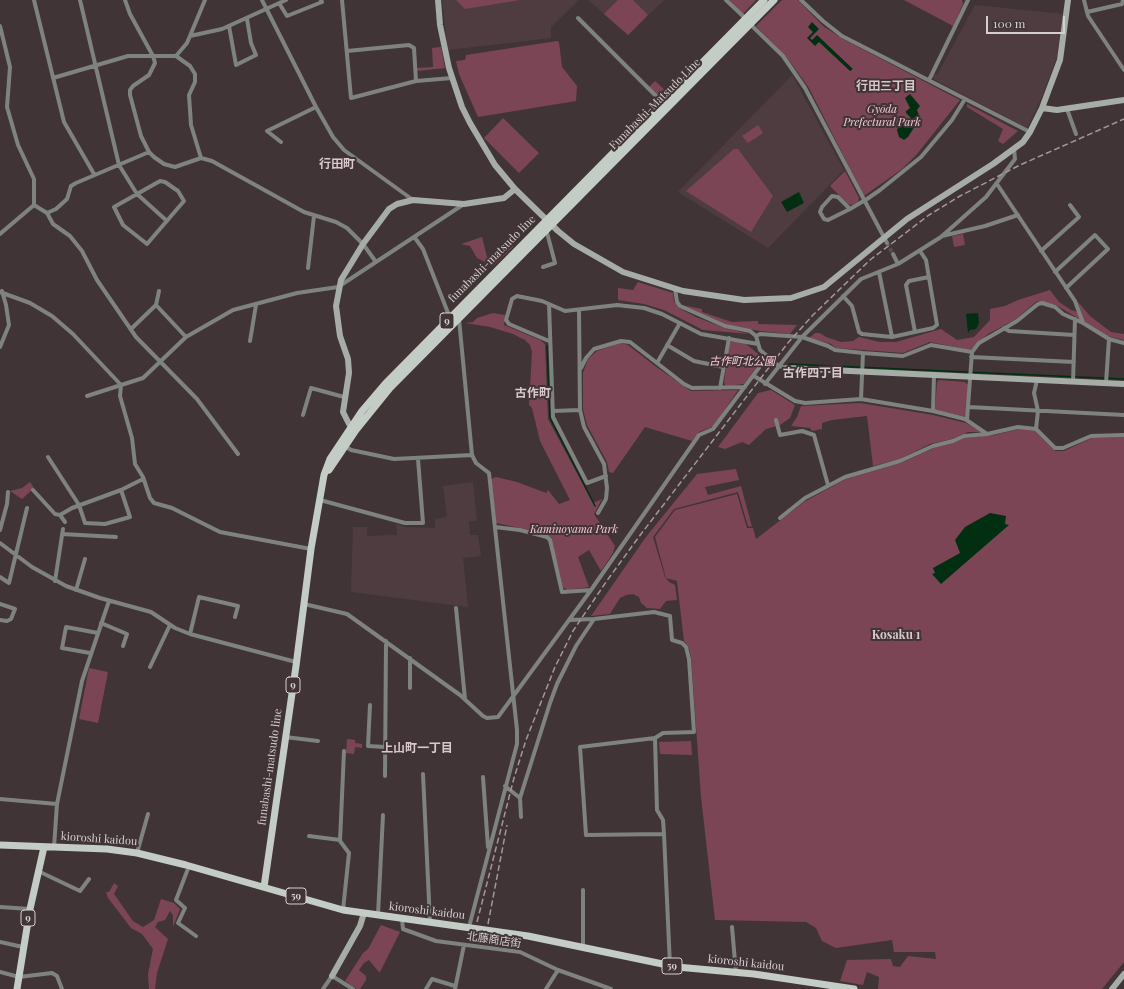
<!DOCTYPE html>
<meta charset="utf-8">
<style>
body{margin:0}
#map{position:relative;width:1124px;height:989px;overflow:hidden;background:#403437;font-family:"Playfair Display",serif}
canvas{display:block}
.scale{position:absolute;left:986px;top:16px;width:79px;height:18px;box-sizing:border-box;border:2px solid #d6cfd0;border-top:0;padding-left:5px;font-size:12px;line-height:14px;white-space:nowrap;color:#d6cfd0;-webkit-text-stroke:3px #403437;paint-order:stroke}
</style>
<div id="map">
<canvas width="1124" height="989"></canvas>
<div class="scale">100 m</div>
</div>
<script>
const ctx = document.querySelector('canvas').getContext('2d');
ctx.lineJoin = 'round';
function fillPath(path, color) { ctx.fillStyle = color; ctx.fill(path, 'evenodd'); }
const shape = rows => new Path2D(rows.map(r => 'M' + r).join(''));
function trace(path, color, width, dash) { ctx.strokeStyle = color; ctx.lineWidth = width; ctx.lineCap = dash ? 'butt' : 'round'; ctx.setLineDash(dash || []); ctx.stroke(path); }
function label(font, color, halo, rows, align = 'center') {
  ctx.font = font + ' "Playfair Display","Noto Sans JP",serif'; ctx.lineWidth = 4; ctx.setLineDash([]); ctx.textBaseline = 'middle'; ctx.strokeStyle = halo; ctx.fillStyle = color; for (const [text, x, y, turn = 0] of rows) {
    ctx.save(); ctx.translate(x, y); ctx.rotate((+turn || 0) * Math.PI / 180); ctx.textAlign = isNaN(turn) ? turn : align; if (halo) ctx.strokeText(text, 0, 0); ctx.fillText(text, 0, 0); ctx.restore();
  }
}
const built = shape([
 [442,0,579,0,551,27,551,38,448,50],
 [588,0,664,0,628,35],
 [975,5,1063,14,1057,57,1041,99,1027,128,935,80,933,77,933,73,937,75],
 [792,75,844,170,768,248,678,192],
 [473,482,477,521,469,521,470,535,478,535,481,556,463,558,468,607,351,592,353,527,367,527,367,536,397,535,396,524,406,527,435,528,435,519,447,517,443,486]
]);
const green = shape([
 [456,0,520,0,465,9],
 [618,0,633,0,648,15,628,35,604,14],
 [729,0,756,0,743,14],
 [782,0,798,0,823,26,843,39,960,100,917,154,902,169,864,196,809,88,788,59,756,26],
 [904,0,962,0,963,4,953,26],
 [557,41,559,42,562,67,577,86,576,101,478,117,459,74,456,61,465,60,466,55],
 [441,47,445,68,417,71,417,68,433,67,432,48],
 [655,81,667,92,661,98,649,87],
 [967,104,1018,131,1003,144,998,141,1003,129,967,107],
 [503,118,539,153,519,173,484,138],
 [758,125,763,133,748,143,742,136],
 [734,149,738,149,773,196,751,232,686,191],
 [845,171,859,198,858,202,852,205,848,204,830,186],
 [963,234,965,245,954,247,952,236],
 [482,237,487,257,500,253,500,248,514,246,493,266,477,258,470,246,461,244],
 [638,282,673,293,674,302,679,308,696,317,725,328,749,334,703,330,664,310,644,304,618,300,618,288,633,290],
 [1050,290,1059,302,1071,310,1081,313,1078,302,1090,316,1111,332,1124,334,1124,340,1107,336,1056,305,1037,301,1016,319,988,334,970,350,930,342,903,353,836,348,831,344,809,338,815,333,820,333,826,337,841,342,853,341,859,337,880,342,896,342,941,329,957,340,974,337,990,320,990,309,1005,306,1018,300],
 [681,305,702,309,702,312,732,322,758,321,758,324,797,325,790,334,760,331,726,325],
 [493,313,505,315,504,325,540,340,545,344,548,419,593,503,602,499,594,514,615,546,613,553,601,571,589,550,578,557,589,587,567,590,563,587,551,539,548,535,545,533,496,523,491,479,496,477,517,482,546,493,548,490,559,504,570,500,540,441,532,408,529,405,532,352,530,345,525,340,513,334,490,327,465,323,473,322,477,318],
 [733,341,745,343,763,358,744,384,726,386,724,383,729,343],
 [621,343,628,345,655,366,691,391,738,390,714,426,699,432,692,441,645,427,613,473,609,472,607,462,587,425,583,409,583,373,588,359,597,351],
 [939,380,965,382,968,385,966,417,935,410,937,382],
 [771,390,795,405,790,418,780,425,766,429,749,445,742,442,725,449,718,447,758,393],
 [860,403,933,415,966,423,981,432,968,432,952,439,930,444,900,459,873,466,867,416,832,420,822,423,822,429,812,431,810,428,791,426,797,417,801,406],
 [1020,429,1035,431,1055,451,1064,451,1092,438,1124,437,1124,962,1102,989,878,989,879,977,867,972,863,985,840,981,847,960,891,959,893,966,900,967,908,956,936,959,935,952,894,952,892,940,836,948,822,941,816,928,806,922,715,920,701,797,691,656,688,646,684,641,677,581,666,578,655,537,675,510,737,494,747,528,753,528,756,539,804,502,846,479,901,463,934,448,953,443,964,438,994,435],
 [736,469,739,480,705,487,708,495,741,486,752,527,748,526,738,492,674,509,653,537,665,577,669,582,675,585,677,600,666,601,660,609,647,608,641,603,639,597,633,594,626,595,620,598,610,614,591,616,646,537,697,474],
 [30,482,34,488,22,499,10,491,22,488],
 [89,668,108,672,98,723,79,719],
 [347,739,355,740,355,743,362,744,362,748,355,747,354,754,346,753],
 [691,741,692,755,660,754,659,742],
 [114,883,118,886,114,894,133,921,143,927,154,920,161,899,174,903,180,909,173,927,173,915,170,911,165,920,158,922,155,927,168,939,157,973,155,989,149,989,148,974,153,949,142,934,131,928,108,898,106,892,109,892],
 [381,925,400,932,380,972,379,972,369,960,364,963,359,970,366,976,366,980,360,989,357,989,345,981,363,953,368,949]
]);
const water = shape([
 [812,22,819,29,810,38,812,40,817,35,853,69,850,71,819,42,815,46,807,38,813,32,808,27],
 [910,94,920,106,917,110,920,118,908,137,904,140,899,137,897,130,901,122,911,118,906,113,906,111,910,108,905,98],
 [799,192,804,203,787,212,781,202],
 [978,313,979,323,976,329,970,330,968,333,966,314],
 [990,513,1006,516,1005,524,1009,525,941,584,932,574,935,573,933,568,960,553,955,540,965,527]
]);
const stream = shape([
 [547,346,550,418,595,506],
 [789,364,1124,379]
]);
const streetTunnel = shape([
 [887,243,893,254]
]);
const street = shape([
 [34,0,64,122,94,174],
 [80,0,119,165,137,194,167,221],
 [125,0,130,14,153,56,155,63,149,75,133,86,130,90,130,95,141,136,149,152,154,157,164,164,175,167,201,158,212,161,304,212,336,222,347,228,363,244,376,262],
 [262,0,316,107,333,137,344,150,413,200],
 [342,0,351,98,416,81,452,78],
 [726,0,745,18],
 [801,0,823,21,842,36,1030,132],
 [1084,0,1088,16,1124,70],
 [279,3,287,16,322,2,321,0],
 [1087,12,1122,4,1123,0],
 [578,18,663,103],
 [750,24,783,56,805,88,887,243],
 [0,26,10,67,7,107,18,145,34,179,34,205,47,213,53,224,70,236,82,251,97,280,136,337,197,399,238,454],
 [229,26,236,65,256,55,251,43,247,19],
 [190,36,222,29,286,0],
 [347,51,409,45,414,48,416,81],
 [176,56,190,66,195,74,195,82,189,95,191,125,201,158],
 [53,78,128,56,176,56,187,43,205,0],
 [929,80,968,0],
 [1067,109,1076,134],
 [281,142,267,131,316,107],
 [160,181,165,182,178,191,184,201,147,244,123,225,114,207,160,181],
 [997,184,1075,301,1083,323],
 [850,209,838,197,832,196,822,207,820,212,824,219,828,220,850,209,867,199,880,190,921,157,952,120,965,99],
 [47,213,56,209,67,199,71,186,76,183,149,152],
 [0,234,34,205],
 [942,236,985,226,1018,215],
 [415,238,423,249,450,318],
 [1041,251,1079,217,1070,205],
 [893,254,898,264],
 [543,267,555,263,546,229],
 [308,268,314,216],
 [879,272,892,337],
 [1055,272,1095,235,1108,249,1066,288],
 [675,289,677,302,680,306,725,326,750,331,756,336,760,350,779,366,787,368],
 [0,292,30,303,52,316,73,334,121,385,120,396,132,438,135,464,143,477,150,498,154,503,172,508,220,532,311,549],
 [843,296,852,306,859,332,862,334,892,337,933,328,937,325,926,260,920,251],
 [549,304,553,417,587,483,606,476],
 [156,305,186,337],
 [579,310,580,410,584,427,604,464,607,488,606,499,598,513],
 [459,319,472,455,476,463,489,473,517,730,517,744,469,927],
 [1004,328,1009,331,1074,335],
 [131,329,156,305,159,291],
 [915,332,906,285,909,281,929,277],
 [756,336,760,334,802,337,828,346,835,350,863,353,903,356,931,345,972,352,967,420],
 [250,341,256,305],
 [549,341,509,324,506,320,512,299,517,296,542,301,565,311,617,305,644,308,662,314,701,334,758,344],
 [667,345,694,361,723,367],
 [0,347,9,325,6,305,2,291],
 [972,352,979,343,1017,321,1038,304,1042,303,1055,307,1063,314,1083,323,1109,339,1124,343],
 [971,357,1074,362],
 [657,363,680,323],
 [581,368,586,358,594,349,621,341,630,342,684,384,692,388,745,387],
 [754,376,795,401,805,403,861,399,933,411,965,419,987,434,1018,427,1036,429,1055,448,1063,448,1091,436,1124,435],
 [1073,382,1075,319],
 [1106,383,1109,339],
 [765,384,802,337,861,279,898,264,941,237,986,197,1015,159,1014,149],
 [720,388,729,338],
 [87,396,143,378,186,337,233,310,297,293,338,287,464,204],
 [861,399,863,353],
 [968,407,1124,415],
 [553,411,580,410],
 [933,411,934,375],
 [303,415,311,388,344,397],
 [776,420,780,435,802,431,814,435,828,485],
 [1036,429,1038,411,1034,393,1037,380],
 [345,446,351,450,394,459,472,455],
 [48,457,79,505,85,523,105,524,130,517,121,490],
 [33,490,55,514,60,515,72,508,121,490,143,479],
 [320,500,405,523,423,523,418,459],
 [60,515,65,522],
 [780,518,805,498,845,477,900,461,933,446,953,441,964,436,987,434],
 [495,527,520,530,547,537,550,540,562,592,591,590],
 [0,530,7,504,8,492],
 [62,534,116,537],
 [0,543,32,567,66,586,100,598,151,612,175,628,190,634,296,662],
 [0,577,9,583,27,508],
 [55,581,63,529],
 [76,590,85,559],
 [0,604,15,609,11,619,7,621,0,620],
 [304,604,347,614,460,695,483,716,487,718,498,717,591,590,699,435,713,429,767,357],
 [456,608,465,699],
 [570,620,594,619,654,612,670,616,672,640,682,643,686,647,689,659,694,732,663,733,655,738,580,747,586,835,664,834],
 [101,623,127,634,123,646],
 [190,634,199,597,238,606,235,617],
 [90,653,62,648,66,627,98,633],
 [410,658,410,688],
 [150,667,170,625],
 [370,705,368,746,385,747],
 [285,737,318,741],
 [655,738,657,810,663,820,664,834,670,966],
 [423,774,430,922],
 [385,776,386,641],
 [483,777,488,847],
 [505,786,520,798],
 [0,799,57,804],
 [521,817,520,798,550,703,557,684,576,646,594,619],
 [309,836,340,840],
 [54,847,57,804,82,681,109,601],
 [137,853,148,814],
 [189,866,176,900,185,908,178,923,196,936],
 [38,871,80,891,89,879],
 [583,890,583,947],
 [0,907,30,909],
 [343,910,349,853,340,841,344,751],
 [378,915,383,815],
 [402,919,403,929,436,941,520,952,558,970,611,989],
 [732,927,736,973],
 [0,942,23,947],
 [0,972,19,977,52,973,57,976,62,989],
 [323,989,332,976,353,989],
 [426,989,432,979,455,986],
 [455,989,464,945],
 [546,989,558,970]
]);
const secondary = shape([
 [438,0,440,25,449,68,462,107,470,123,495,165,515,189,558,231,574,244,623,272,683,291,744,300,791,298,824,287,907,219,993,164,1023,142,1030,132,1042,108,1060,60,1068,0],
 [1042,108,1057,110,1124,100],
 [787,368,1124,384],
 [356,429,349,424,343,412,349,373,348,359,340,336,336,306,341,280,363,244,389,209,397,204,413,200,464,204,504,198,515,189],
 [332,976,360,926,364,913],
 [1112,989,1124,974]
]);
const primary = shape([
 [329,470,356,430,390,388,774,0],
 [0,845,107,849,137,853,186,865,343,910,528,936,677,967,754,974,854,989],
 [264,887,296,666,311,549,324,475,330,459,362,411,385,384,764,0],
 [17,989,30,909,44,847]
]);
const rail = shape([
 [477,922,514,778,526,740,555,667,573,631,606,582,641,534,787,344,813,315,870,260,929,215,960,196,1020,165,1124,119],
 [488,924,507,825]
]);
const shields = [
 [447,321,14],
 [293,685,14],
 [296,896,20],
 [28,918,14],
 [672,966,20]
];
const shieldNames = [
 ["9",447,321],
 ["9",293,685],
 ["59",296,896],
 ["9",28,918],
 ["59",672,966]
];
const streetNames = [
 ["Funabashi-Matsudo Line",655,104,-45],
 ["funabashi-matsudo line",492,259,-45],
 ["funabashi-matsudo line",270,767,-82],
 ["kioroshi kaidou",99,839,4],
 ["kioroshi kaidou",427,911,7],
 ["北藤商店街",494,940,8],
 ["kioroshi kaidou",746,963,6]
];
const parkNames = [
 ["Gyōda",882,110],
 ["Prefectural Park",882,123],
 ["古作町北公園",742,362],
 ["Kaminoyama Park",574,530]
];
const neighbourhoodNames = [
 ["行田三丁目",886,86],
 ["行田町",337,164],
 ["古作四丁目",813,373],
 ["古作町",533,393],
 ["Kosaku 1",896,635],
 ["上山町一丁目",417,748]
];
fillPath(built, '#4f3c41');
fillPath(green, '#7c4556');
fillPath(water, '#022f12');
trace(stream, '#022f12', 1.5);
trace(streetTunnel, '#564b4e', 4, [4, 2]);
trace(street, '#7e837f', 4);
trace(secondary, '#a5ada6', 6);
trace(primary, '#c3cdc5', 7);
trace(rail, '#a19899', 1.5, [6, 3]);
for (const [x, y, w] of shields) { const box = new Path2D(); box.roundRect(x - w / 2, y - 8, w, 16, 3); ctx.fillStyle = '#403437'; ctx.fill(box); trace(box, '#d6cfd0', 1); }
label('bold 10px', '#d6cfd0', null, shieldNames);
label('11px', '#d6cfd0', '#403437', streetNames);
label('italic 11px', '#fccbd8', '#403437', parkNames);
label('bold 12px', '#d8c8cc', '#403437', neighbourhoodNames);
</script>
